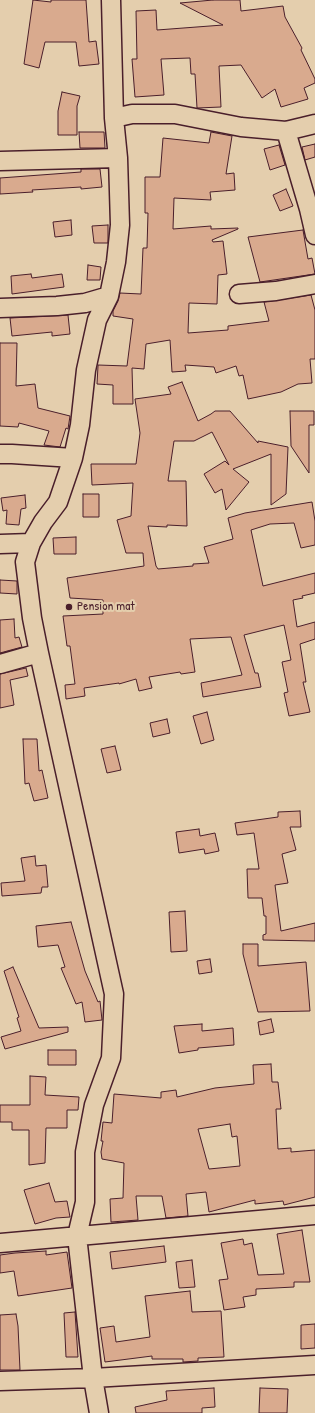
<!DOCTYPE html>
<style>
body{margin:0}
canvas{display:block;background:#e4cead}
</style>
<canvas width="315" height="1413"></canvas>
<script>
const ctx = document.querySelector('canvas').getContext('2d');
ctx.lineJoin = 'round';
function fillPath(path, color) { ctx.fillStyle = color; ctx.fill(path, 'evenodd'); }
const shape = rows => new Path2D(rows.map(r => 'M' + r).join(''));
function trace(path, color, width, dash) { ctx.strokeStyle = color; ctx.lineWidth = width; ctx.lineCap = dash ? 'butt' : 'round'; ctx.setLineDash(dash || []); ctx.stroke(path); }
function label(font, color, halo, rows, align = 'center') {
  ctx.font = font + ' "Patrick Hand",sans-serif'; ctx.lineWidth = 4; ctx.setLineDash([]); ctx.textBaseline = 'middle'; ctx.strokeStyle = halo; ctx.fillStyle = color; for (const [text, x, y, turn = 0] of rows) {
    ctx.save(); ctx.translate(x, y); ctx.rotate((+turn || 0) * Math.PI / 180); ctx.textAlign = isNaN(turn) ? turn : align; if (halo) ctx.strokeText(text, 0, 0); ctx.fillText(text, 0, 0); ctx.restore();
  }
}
const building = shape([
 [33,0,51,2,51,0,86,0,89,42,96,41,99,64,79,66,76,42,45,42,39,68,24,64,33,0],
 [213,0,240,0,241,11,283,6,285,17,302,48,301,50,315,79,315,83,304,88,308,99,281,107,275,89,262,98,241,65,219,66,221,107,197,108,195,74,191,74,190,58,161,59,164,95,135,97,132,59,137,59,136,11,156,10,157,30,223,25,180,3,213,0],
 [62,92,80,96,77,106,77,135,58,135,58,111,62,92],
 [79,132,104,132,105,148,80,148,79,132],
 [211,132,232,136,226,174,234,173,235,190,210,192,211,200,174,198,173,229,211,226,211,229,238,228,238,229,212,240,213,242,223,241,227,274,218,275,217,304,189,303,188,333,228,330,228,326,269,321,264,302,311,295,315,310,315,359,310,359,312,383,298,384,281,392,248,399,243,375,239,376,236,366,216,373,214,367,185,365,186,371,172,372,170,340,146,344,144,369,132,368,133,404,113,404,113,385,97,384,98,366,98,365,127,366,133,319,113,316,113,311,118,301,120,293,141,294,143,248,147,248,148,213,145,213,145,177,160,177,163,138,209,143,211,132],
 [315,144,315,157,305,160,302,147,315,144],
 [279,145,285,165,270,170,264,149,279,145],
 [81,169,100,169,102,187,81,189,81,187,32,190,33,192,0,194,0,178,81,172,81,169],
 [286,189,293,206,280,211,273,195,286,189],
 [71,220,72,235,55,237,53,222,71,220],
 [108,225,108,243,94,243,92,226,108,225],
 [303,230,308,259,312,258,315,274,260,282,248,237,303,230],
 [88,265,101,267,100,280,87,280,88,265],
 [31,274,32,278,62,274,64,287,12,294,11,276,31,274],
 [68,315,70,334,52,336,52,332,12,336,10,318,68,315],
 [0,343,17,343,16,386,35,384,38,408,70,416,68,429,66,428,60,447,44,445,49,431,19,423,18,427,0,426,0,343],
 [182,382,198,421,211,414,215,411,230,411,258,443,258,441,288,447,286,494,271,505,271,454,233,469,249,482,226,510,222,489,215,493,204,474,225,461,229,465,212,432,194,441,174,441,168,481,186,481,187,526,167,525,167,527,148,526,156,566,158,569,193,566,193,564,209,563,204,547,233,539,228,518,245,513,312,502,315,521,315,545,301,548,294,523,270,524,251,530,263,586,315,573,315,593,302,596,303,598,293,600,297,627,315,622,315,639,300,644,306,682,303,682,310,712,289,716,284,693,288,692,282,662,291,660,284,625,244,635,255,673,258,673,261,687,203,697,201,683,242,675,231,637,190,639,195,672,181,674,180,672,149,677,152,688,139,691,136,679,119,684,119,683,84,688,85,696,66,699,65,685,75,684,70,646,67,646,63,616,103,614,103,600,70,598,67,578,144,566,143,553,126,553,117,520,131,516,133,483,92,485,91,464,136,464,140,433,135,399,171,394,168,387,182,382],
 [290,411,314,411,314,425,309,425,309,473,291,446,290,411],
 [83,494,99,494,99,517,83,517,83,494],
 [25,495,26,508,21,509,19,525,6,524,7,510,3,511,1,498,25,495],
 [76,537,76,554,54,554,53,538,76,537],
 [0,580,17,581,17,594,0,593,0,580],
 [14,619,15,638,19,637,22,647,0,653,0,620,14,619],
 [26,668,28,676,10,680,14,705,0,708,0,674,26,668],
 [207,712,214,740,201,744,193,716,207,712],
 [167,719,170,733,153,737,150,723,167,719],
 [23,739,37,739,39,771,42,770,48,798,34,801,29,783,25,784,23,739],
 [115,746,121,770,107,773,101,749,115,746],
 [300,811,301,827,290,827,296,850,282,854,288,883,275,885,281,931,315,923,315,941,263,940,263,935,266,934,266,916,264,916,262,898,248,898,247,869,259,869,254,833,237,835,235,823,278,817,278,812,300,811],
 [199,829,200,836,215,833,219,851,205,854,204,849,179,853,176,832,199,829],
 [35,856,36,866,46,865,48,887,42,887,41,893,2,896,1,883,25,881,21,858,35,856],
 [185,911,187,951,171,952,169,912,185,911],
 [71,922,85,971,98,1002,100,1001,102,1020,85,1022,82,1002,76,1004,61,968,65,967,58,945,38,947,36,926,71,922],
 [243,944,258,944,258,966,306,962,310,1011,258,1012,246,966,243,954,243,944],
 [210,959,212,972,199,974,197,961,210,959],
 [13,967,39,1028,68,1027,68,1032,5,1049,1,1037,21,1031,17,1018,19,1017,4,971,13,967],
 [271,1019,274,1032,260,1035,258,1022,271,1019],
 [202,1024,202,1031,233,1028,234,1045,198,1048,198,1050,179,1053,174,1026,202,1024],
 [48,1050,76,1050,76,1065,48,1065,48,1050],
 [271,1064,272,1082,278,1082,281,1109,276,1109,278,1149,291,1148,291,1152,315,1150,315,1197,284,1205,283,1201,255,1204,255,1200,209,1212,206,1192,186,1194,188,1216,166,1218,162,1196,136,1196,138,1220,111,1222,110,1199,123,1198,124,1163,102,1159,101,1152,103,1141,101,1141,103,1122,112,1123,114,1094,161,1098,161,1092,176,1090,177,1097,215,1088,254,1084,253,1065,271,1064],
 [230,1124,232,1137,237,1136,240,1166,209,1169,198,1129,230,1124],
 [30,1076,46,1077,45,1095,79,1097,78,1110,67,1110,67,1128,46,1128,45,1163,29,1165,29,1130,12,1130,12,1122,0,1122,0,1105,30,1105,30,1076],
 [49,1183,55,1202,67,1201,70,1217,56,1218,35,1224,24,1190,49,1183],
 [302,1230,310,1282,294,1282,294,1287,256,1289,256,1295,243,1297,245,1307,224,1310,219,1280,228,1279,221,1243,243,1239,244,1245,252,1243,258,1275,284,1274,277,1234,302,1230],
 [164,1246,166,1262,112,1269,110,1252,164,1246],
 [46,1251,46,1255,67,1252,72,1288,18,1296,14,1271,0,1273,0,1255,15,1253,46,1251],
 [192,1260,195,1287,179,1288,176,1262,192,1260],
 [190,1291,192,1312,221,1311,224,1357,198,1358,198,1361,183,1362,183,1359,152,1359,152,1356,105,1362,100,1328,114,1326,116,1342,150,1337,145,1296,190,1291],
 [75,1312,78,1357,66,1357,64,1313,75,1312],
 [16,1314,18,1326,20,1370,0,1370,0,1315,16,1314],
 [315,1324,315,1348,301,1349,301,1325,315,1324],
 [214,1388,215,1407,202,1408,202,1413,136,1413,135,1407,167,1400,166,1391,214,1388],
 [260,1388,288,1389,287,1413,259,1413,260,1388]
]);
const minor = shape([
 [114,118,132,114,175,114,241,127,286,131,315,124],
 [286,131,309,209,315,235],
 [0,161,118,158],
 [239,294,276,291,315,284],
 [0,308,57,306,85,303,109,296],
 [0,454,12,454,73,458],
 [0,544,31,543],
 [0,664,39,653],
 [0,1243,315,1215],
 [0,1381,93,1378,315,1365],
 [99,1413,93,1378,77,1236,85,1202,85,1152,94,1105,111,1058,114,994,39,653,32,618,25,562,31,543,43,522,58,502,73,458,80,425,86,370,97,320,109,296,116,262,120,225,118,158,114,118,111,0]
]);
const markers = [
 [69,607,4,"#4a1f2b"]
];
const poiNames = [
 ["Pension mat",77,607]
];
fillPath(building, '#d9aa8e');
trace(building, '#4a1f2b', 1);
trace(minor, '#4a1f2b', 21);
trace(minor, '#e4cead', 18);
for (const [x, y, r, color] of markers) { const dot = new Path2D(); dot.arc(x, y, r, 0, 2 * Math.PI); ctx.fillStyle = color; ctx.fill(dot); trace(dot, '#e4cead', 1.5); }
label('13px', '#4a1f2b', '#e4cead', poiNames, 'left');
</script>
